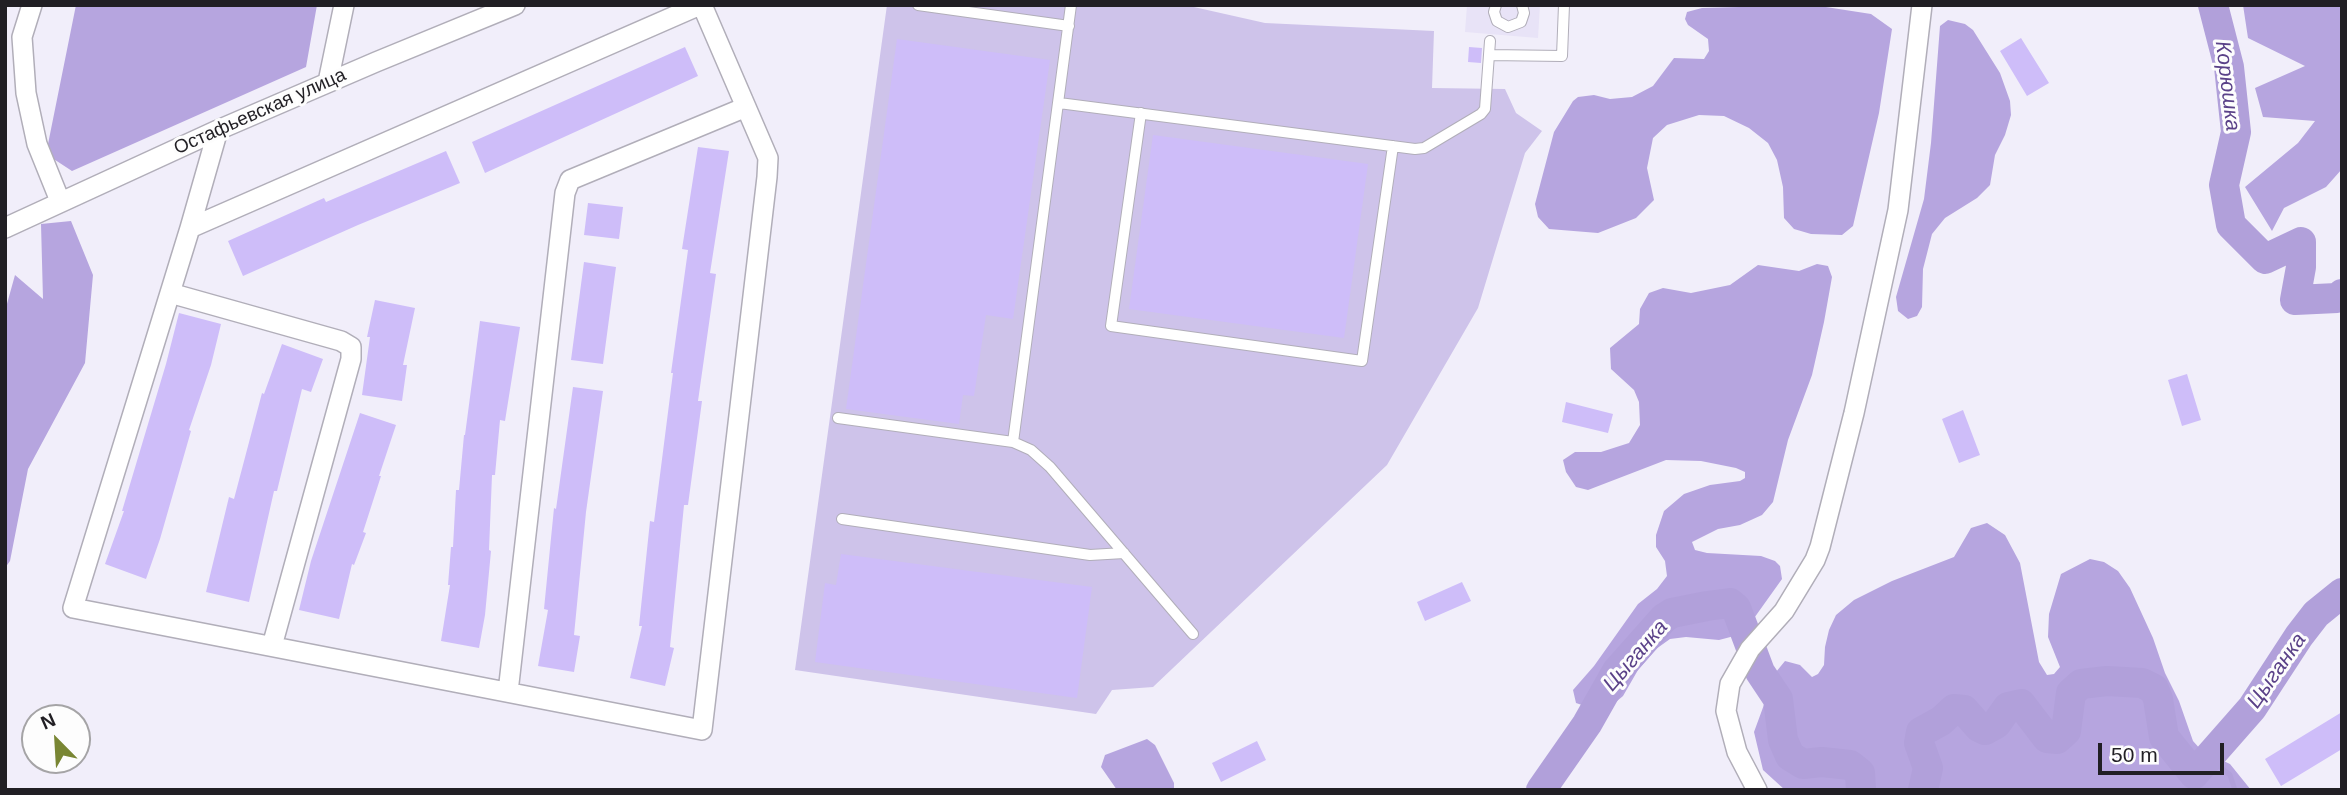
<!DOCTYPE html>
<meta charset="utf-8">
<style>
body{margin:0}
#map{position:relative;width:2347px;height:795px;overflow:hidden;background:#f1eefa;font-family:Arial,sans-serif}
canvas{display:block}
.frame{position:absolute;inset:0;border:7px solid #211f24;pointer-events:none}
.north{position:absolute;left:21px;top:704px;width:70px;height:70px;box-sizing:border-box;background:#fdfdfd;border:2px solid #a5a4a6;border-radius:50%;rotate:336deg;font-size:19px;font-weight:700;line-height:28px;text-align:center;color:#211f24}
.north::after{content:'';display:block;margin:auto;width:24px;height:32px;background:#798634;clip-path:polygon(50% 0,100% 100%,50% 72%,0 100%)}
.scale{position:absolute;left:2098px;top:743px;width:126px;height:32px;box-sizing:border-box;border:4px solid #211f24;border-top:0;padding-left:9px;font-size:21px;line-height:24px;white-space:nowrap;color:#211f24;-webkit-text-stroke:5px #fdfdfd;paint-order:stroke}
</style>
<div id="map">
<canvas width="2347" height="795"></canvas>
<div class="frame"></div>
<div class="north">N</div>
<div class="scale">50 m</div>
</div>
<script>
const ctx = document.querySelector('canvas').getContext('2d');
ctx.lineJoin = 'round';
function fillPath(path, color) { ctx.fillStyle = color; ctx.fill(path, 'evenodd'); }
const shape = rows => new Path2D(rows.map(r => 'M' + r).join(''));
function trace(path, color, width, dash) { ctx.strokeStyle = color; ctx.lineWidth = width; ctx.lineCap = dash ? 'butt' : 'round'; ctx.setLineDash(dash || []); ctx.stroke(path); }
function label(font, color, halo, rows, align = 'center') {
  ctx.font = font + ' Arial,sans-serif'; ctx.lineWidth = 6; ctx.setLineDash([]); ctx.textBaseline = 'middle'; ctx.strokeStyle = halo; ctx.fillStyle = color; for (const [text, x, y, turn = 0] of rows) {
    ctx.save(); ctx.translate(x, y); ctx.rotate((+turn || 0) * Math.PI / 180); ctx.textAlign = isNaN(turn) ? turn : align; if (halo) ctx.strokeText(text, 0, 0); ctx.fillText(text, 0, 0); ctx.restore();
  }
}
const built = shape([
 [1467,5,1540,5,1538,38,1465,32]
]);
const green = shape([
 [887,5,1185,5,1265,23,1434,31,1432,88,1505,89,1516,113,1542,131,1525,153,1478,308,1387,465,1153,687,1112,690,1096,714,795,670]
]);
const forest = shape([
 [76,5,317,5,306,67,72,171,46,154],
 [1813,5,1871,14,1892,29,1879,113,1853,226,1842,235,1811,234,1794,229,1784,218,1783,187,1777,160,1768,143,1749,128,1724,116,1699,115,1667,125,1653,138,1647,168,1654,200,1636,218,1598,233,1549,229,1538,217,1535,204,1554,132,1573,101,1578,97,1594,95,1610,99,1632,97,1653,86,1674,58,1704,59,1709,51,1708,39,1688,25,1685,19,1687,12,1702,8],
 [2243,5,2342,5,2342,169,2326,187,2284,208,2272,231,2245,187,2298,143,2315,121,2263,117,2255,88,2305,66,2248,38],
 [1948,20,1965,24,1973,30,2000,73,2010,101,2011,115,2005,135,1995,155,1990,185,1977,198,1945,218,1932,234,1923,269,1922,307,1917,316,1908,319,1898,311,1896,297,1924,199,1931,143,1940,26],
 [71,221,93,275,85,363,28,469,10,561,5,568,5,311,15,275,43,299,41,224],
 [1817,264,1828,266,1832,277,1824,322,1812,375,1788,440,1773,502,1762,515,1740,525,1718,529,1692,542,1695,550,1707,553,1761,556,1775,561,1780,566,1782,579,1752,621,1738,635,1719,640,1686,637,1670,639,1656,649,1638,670,1623,696,1610,707,1585,706,1576,703,1573,690,1594,666,1638,604,1657,589,1667,576,1665,561,1656,547,1656,535,1664,511,1684,494,1710,485,1740,481,1745,478,1745,472,1736,468,1701,461,1666,460,1588,490,1576,487,1566,472,1563,460,1575,452,1601,452,1629,443,1640,425,1639,402,1634,390,1611,369,1610,348,1639,324,1640,309,1649,293,1663,288,1691,293,1730,285,1758,265,1799,271],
 [1987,523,2005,535,2020,563,2039,662,2047,675,2054,674,2060,667,2048,637,2049,614,2061,574,2090,559,2104,562,2118,571,2130,588,2153,638,2165,673,2179,701,2193,741,2202,751,2230,764,2251,790,1785,790,1763,770,1754,732,1776,672,1785,661,1800,665,1812,677,1818,674,1824,665,1825,647,1829,630,1836,615,1854,600,1892,581,1954,557,1971,528],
 [1147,739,1155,745,1174,783,1174,790,1117,790,1101,767,1105,755]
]);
const stream = shape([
 [2209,758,2230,775,2235,790]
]);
const river = shape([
 [2213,5,2229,67,2236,132,2224,185,2231,225,2265,259,2301,242,2301,267,2295,300,2337,298,2342,294],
 [1541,790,1587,724,1617,671,1664,618,1672,613,1707,606,1730,603,1736,608,1760,672,1778,699,1783,740,1790,756,1803,764,1822,762,1850,765,1860,773,1861,790],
 [1923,790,1928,768,1919,743,1921,732,1941,721,1954,709,1964,710,1979,727,1985,730,1996,724,2008,707,2021,704,2047,738,2057,739,2066,731,2071,693,2081,684,2107,681,2142,683,2154,689,2158,699,2164,737,2194,774,2252,708,2299,636,2316,614,2342,593]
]);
const building = shape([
 [2021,38,2049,83,2027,96,2000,51],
 [897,39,1050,60,1013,319,986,315,974,396,963,395,959,424,846,409],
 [685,47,698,76,485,173,472,142],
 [1469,47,1482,48,1481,63,1468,62],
 [1153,135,1368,164,1344,338,1129,309],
 [698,147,729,151,710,273,716,274,698,401,702,401,688,505,684,505,670,647,674,648,665,686,630,678,642,626,639,626,650,521,654,522,673,373,671,373,688,250,682,249],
 [446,151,460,183,358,225,243,276,228,241,324,198,326,202],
 [588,203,623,207,619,239,584,235],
 [584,262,616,267,603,364,571,360],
 [375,300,415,308,403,365,407,365,402,401,362,395,370,337,367,337],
 [179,313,221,324,211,365,189,430,191,431,160,539,146,579,105,564,124,511,122,511,166,364],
 [480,321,520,327,505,421,500,420,495,475,492,475,489,550,491,551,485,615,479,648,441,641,450,585,448,585,451,547,453,547,456,490,459,490,464,435,465,435],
 [282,344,323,359,311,392,302,389,277,491,274,491,249,602,206,592,229,497,234,499,262,393,264,394],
 [2187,374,2201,420,2182,426,2168,380],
 [573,387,603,391,586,512,574,635,580,636,574,672,538,666,548,610,544,609,554,508,556,509],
 [1566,402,1613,414,1608,433,1562,422],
 [1963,410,1980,455,1959,463,1942,419],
 [360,413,396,425,379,476,381,476,363,532,366,533,354,565,352,564,339,619,299,610,311,561],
 [841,554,1092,587,1077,698,815,662,825,583,836,585],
 [1462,582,1471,601,1425,621,1417,602],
 [2342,712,2342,749,2281,786,2265,759],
 [1257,741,1266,760,1221,782,1212,763]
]);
const lane = shape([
 [918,5,1069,26],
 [1496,5,1494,12,1497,21,1508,27,1521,22,1524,13,1522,5],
 [1489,55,1562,56,1564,5],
 [1059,103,1415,149,1424,148,1481,114,1485,109,1490,41],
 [1141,113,1111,326,1362,361,1393,146],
 [838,418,1013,442,1031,450,1050,467,1193,634],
 [1013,442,1071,5],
 [842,519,1090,555,1124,553]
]);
const street = shape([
 [32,5,22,37,26,93,37,144,60,201],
 [328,82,344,5],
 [218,130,190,228,73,608,702,730,767,177,768,158,702,5],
 [5,228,218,130,376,62,515,5],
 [190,228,700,5],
 [170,293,341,341,351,347,351,359,272,646],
 [508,692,565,193,570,180,746,107],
 [1757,790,1737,752,1726,711,1730,684,1750,649,1784,611,1815,560,1820,547,1854,413,1898,210,1922,5]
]);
const streetNames = [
 ["Остафьевская улица",260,112,-24]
];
const waterNames = [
 ["Корюшка",2227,86,83],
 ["Цыганка",1636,656,-49],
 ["Цыганка",2277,671,-55]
];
fillPath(built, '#e8e3f7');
fillPath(green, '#cec3ea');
fillPath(forest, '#b6a5df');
trace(stream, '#b1a0da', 5);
trace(river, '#b1a0da', 30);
fillPath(building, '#cebdf9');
trace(lane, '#b1aeb9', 12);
trace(street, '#b1aeb9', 22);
trace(lane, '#fff', 10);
trace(street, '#fff', 19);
label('19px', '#211f24', '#fdfdfd', streetNames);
label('italic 21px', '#5a4188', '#fdfdfd', waterNames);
</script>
